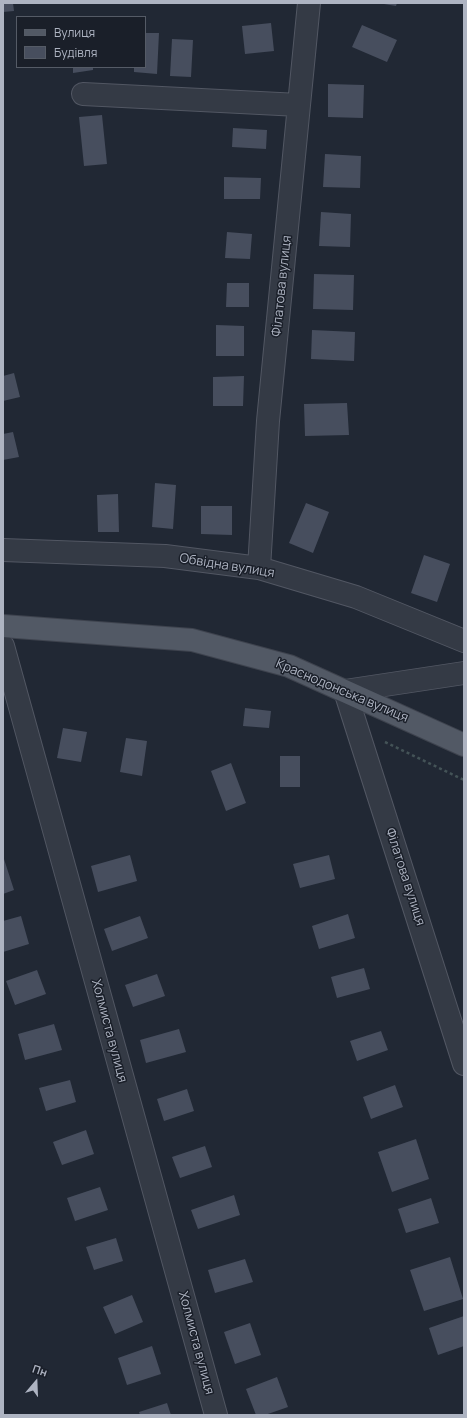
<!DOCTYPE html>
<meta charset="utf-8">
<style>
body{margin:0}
#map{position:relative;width:467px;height:1418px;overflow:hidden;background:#212834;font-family:Manrope,sans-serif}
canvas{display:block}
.frame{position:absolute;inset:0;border:4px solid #aeb4c2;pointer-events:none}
.legend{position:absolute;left:16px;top:16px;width:130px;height:52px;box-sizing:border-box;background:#1a1f29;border:1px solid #555b66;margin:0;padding:5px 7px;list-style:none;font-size:12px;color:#aeb4c2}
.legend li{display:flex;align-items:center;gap:8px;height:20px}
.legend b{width:20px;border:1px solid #555b66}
.north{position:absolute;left:16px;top:1362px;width:40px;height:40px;-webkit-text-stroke:3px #1a1f29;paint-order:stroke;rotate:19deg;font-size:11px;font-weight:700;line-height:16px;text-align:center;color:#aeb4c2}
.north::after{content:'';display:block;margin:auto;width:14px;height:18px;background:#aeb4c2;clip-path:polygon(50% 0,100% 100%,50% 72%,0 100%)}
</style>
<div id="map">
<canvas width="467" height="1418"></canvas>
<div class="frame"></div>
<ul class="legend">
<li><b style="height:5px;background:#525965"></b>Вулиця</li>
<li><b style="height:11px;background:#474e5e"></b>Будівля</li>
</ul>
<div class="north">Пн</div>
</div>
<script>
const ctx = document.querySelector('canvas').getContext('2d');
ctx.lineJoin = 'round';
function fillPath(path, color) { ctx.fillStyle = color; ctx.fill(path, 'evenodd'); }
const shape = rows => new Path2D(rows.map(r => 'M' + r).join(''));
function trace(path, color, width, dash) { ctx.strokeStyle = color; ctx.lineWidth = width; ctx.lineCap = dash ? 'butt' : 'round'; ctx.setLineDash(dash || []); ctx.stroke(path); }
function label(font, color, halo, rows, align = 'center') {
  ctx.font = font + ' Manrope,sans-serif'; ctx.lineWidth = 3; ctx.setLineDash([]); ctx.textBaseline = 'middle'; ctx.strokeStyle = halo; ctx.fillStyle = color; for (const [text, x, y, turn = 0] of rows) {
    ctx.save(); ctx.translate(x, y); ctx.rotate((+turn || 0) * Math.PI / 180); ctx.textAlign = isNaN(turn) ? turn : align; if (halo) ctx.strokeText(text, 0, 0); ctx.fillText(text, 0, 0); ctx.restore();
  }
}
const building = shape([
 [3,3,13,3,14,11,3,12],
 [378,3,397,3,396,6],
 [271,23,274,51,245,54,242,26],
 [362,25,397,40,387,62,352,47],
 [145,33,159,33,157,74,134,72,134,67,145,67],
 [172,39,193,40,191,77,170,76],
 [73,67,93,67,93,70,73,73],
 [328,84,364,85,363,118,328,117],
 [102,115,107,164,84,166,79,117],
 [233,128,267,130,266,149,232,147],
 [325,154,361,156,360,188,323,187],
 [224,177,261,178,260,199,224,199],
 [321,212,351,214,350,247,319,246],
 [227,232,252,234,250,259,225,258],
 [314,274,354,275,353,310,313,309],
 [227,283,249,283,249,307,226,307],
 [216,325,244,326,244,356,216,356],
 [312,330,355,332,354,361,311,359],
 [14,373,20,397,3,401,3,376],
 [244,376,243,406,213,406,213,377],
 [347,403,349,435,305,436,304,404],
 [13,432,19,457,3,460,3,434],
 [155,483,176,485,173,529,152,527],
 [118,494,119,532,98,532,97,495],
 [306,503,329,512,313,553,289,543],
 [201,506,232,506,232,535,201,534],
 [424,555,450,564,437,602,411,593],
 [245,708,271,711,269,728,243,726],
 [63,728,87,732,81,762,57,758],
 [126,738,147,741,142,776,120,772],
 [280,756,300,756,300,787,280,787],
 [231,763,246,803,226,811,211,771],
 [130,855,137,881,98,892,91,866],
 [329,855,335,879,300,888,293,864],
 [4,859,14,890,3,894,3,860],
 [348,914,355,938,319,949,312,926],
 [21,916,29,944,3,952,3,921],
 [140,916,148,938,112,951,104,929],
 [364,968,370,989,337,998,331,977],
 [37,970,46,994,15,1005,6,981],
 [157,974,165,996,133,1007,125,985],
 [54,1024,62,1050,25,1060,18,1034],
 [179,1029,186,1052,146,1063,140,1040],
 [381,1031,388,1050,357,1061,350,1041],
 [70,1080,76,1102,46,1111,39,1088],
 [395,1085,403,1107,371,1119,363,1097],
 [187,1089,194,1111,164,1121,157,1099],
 [86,1130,94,1154,62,1165,53,1142],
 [416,1139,429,1179,392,1192,378,1152],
 [205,1146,212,1167,180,1178,172,1157],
 [100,1187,108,1210,75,1221,67,1198],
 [234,1195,240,1215,198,1229,191,1210],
 [431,1198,439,1223,406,1233,398,1209],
 [116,1238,123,1261,94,1270,86,1247],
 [450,1257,463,1299,424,1311,410,1270],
 [245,1259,253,1282,215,1293,208,1270],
 [132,1295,143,1322,115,1334,103,1307],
 [464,1316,464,1346,438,1355,429,1328],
 [250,1323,261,1355,235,1364,224,1332],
 [152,1346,161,1374,127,1385,118,1358],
 [277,1377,288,1407,265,1415,256,1415,246,1389],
 [167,1403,171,1415,140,1415,139,1412]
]);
const path = shape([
 [385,742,464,780]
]);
const minor = shape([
 [83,94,299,105],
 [3,550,165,556,259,568,356,597,464,641],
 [259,568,268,421,309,3],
 [3,646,216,1415],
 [464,673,345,691,464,1064]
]);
const major = shape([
 [3,626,192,640,289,666,464,745]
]);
const streetNames = [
 ["Філатова вулиця",282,286,-84],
 ["Обвідна вулиця",227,566,9],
 ["Краснодонська вулиця",342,691,23],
 ["Філатова вулиця",405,877,72],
 ["Холмиста вулиця",109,1031,75],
 ["Холмиста вулиця",196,1343,75]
];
fillPath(building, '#474e5e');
trace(minor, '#525763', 24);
trace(major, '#3e434e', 24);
trace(path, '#445357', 2.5, [3, 3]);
trace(minor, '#343a45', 22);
trace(major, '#525965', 22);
label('13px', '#aeb4c2', '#1a1f29', streetNames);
</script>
